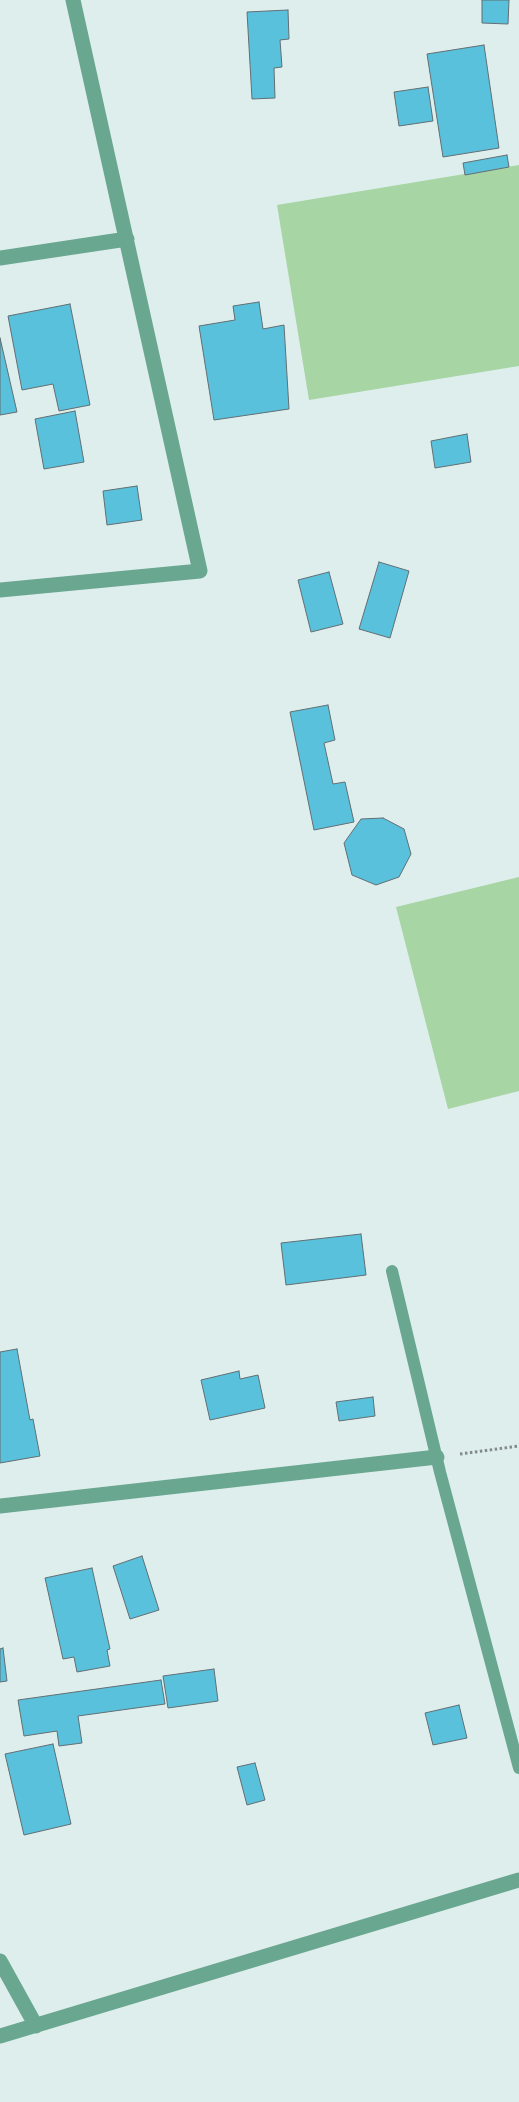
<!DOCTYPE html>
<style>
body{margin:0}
canvas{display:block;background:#deeeed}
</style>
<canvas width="519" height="2102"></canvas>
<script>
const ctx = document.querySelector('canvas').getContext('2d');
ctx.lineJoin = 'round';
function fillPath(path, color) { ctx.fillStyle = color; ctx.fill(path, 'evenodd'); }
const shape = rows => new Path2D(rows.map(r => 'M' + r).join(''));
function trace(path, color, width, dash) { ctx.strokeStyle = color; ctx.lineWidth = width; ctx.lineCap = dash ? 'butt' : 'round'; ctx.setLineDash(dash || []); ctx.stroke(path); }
const green = shape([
 [519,165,519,366,309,400,277,205],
 [519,877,519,1091,448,1109,396,907]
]);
const building = shape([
 [482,0,509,0,508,24,482,23,482,0],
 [288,10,289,39,280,40,282,67,274,68,275,98,252,99,247,12,288,10],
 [484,45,499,148,443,157,427,54,484,45],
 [428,87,433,121,399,126,394,92,428,87],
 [507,155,509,167,465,175,463,163,507,155],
 [259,302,263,329,284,325,289,409,214,420,199,326,235,320,233,306,259,302],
 [70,304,90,405,59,411,53,384,22,390,8,316,70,304],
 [0,338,17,412,0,415,0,338],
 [75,411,84,462,44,469,35,419,75,411],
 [467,434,471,462,435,468,431,441,467,434],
 [137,486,142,520,107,525,103,491,137,486],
 [379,562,409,571,390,638,359,629,379,562],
 [329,572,343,624,311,632,298,580,329,572],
 [328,705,335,740,324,743,333,784,345,782,354,822,314,830,290,712,328,705],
 [383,818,404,829,411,854,399,877,376,885,352,875,344,843,361,819,383,818],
 [361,1234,366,1275,286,1285,281,1243,361,1234],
 [17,1349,30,1420,33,1419,40,1456,0,1463,0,1352,17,1349],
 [239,1371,240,1379,258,1375,265,1408,210,1420,201,1380,239,1371],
 [373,1397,375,1416,339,1421,336,1402,373,1397],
 [142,1556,159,1610,130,1619,113,1566,142,1556],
 [92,1568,110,1649,107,1650,110,1666,77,1672,74,1657,63,1659,45,1578,92,1568],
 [3,1648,7,1681,0,1682,0,1649,3,1648],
 [214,1669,218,1701,168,1708,163,1676,214,1669],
 [161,1680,165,1704,78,1716,82,1743,59,1746,57,1731,24,1736,18,1700,161,1680],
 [459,1705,467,1738,433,1745,425,1713,459,1705],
 [53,1744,71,1824,24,1835,5,1754,53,1744],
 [255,1763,265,1800,247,1805,237,1767,255,1763]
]);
const path = shape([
 [460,1454,519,1446]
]);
const lane = shape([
 [392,1271,440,1472,519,1768]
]);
const street = shape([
 [0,258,127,239],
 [0,590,200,571,73,0],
 [0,1506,437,1457],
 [0,1961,36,2026],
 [0,2036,519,1880]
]);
fillPath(green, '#a7d5a4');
fillPath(building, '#59c1db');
trace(building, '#626f73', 1);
trace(path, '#808b8a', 3, [2.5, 2.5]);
trace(lane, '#6aa790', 12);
trace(street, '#6aa790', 15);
</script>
